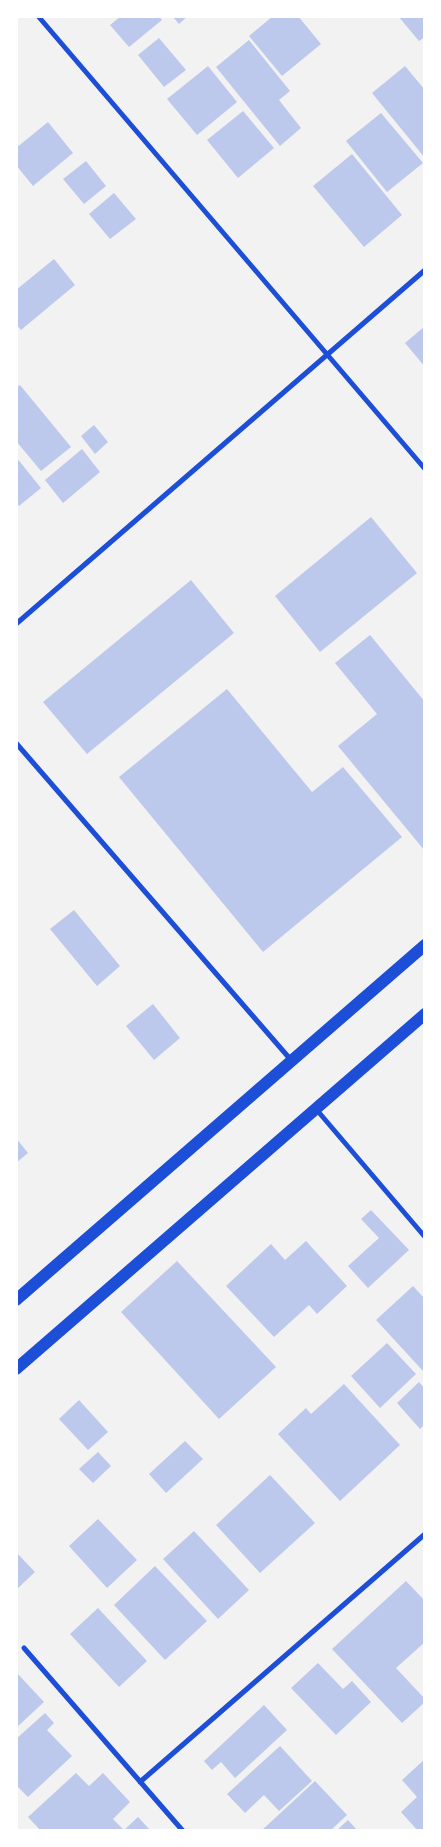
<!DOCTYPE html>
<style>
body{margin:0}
#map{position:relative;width:441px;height:1847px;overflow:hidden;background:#f2f2f2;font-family:"Libre Baskerville",serif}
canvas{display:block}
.frame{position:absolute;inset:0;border:18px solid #fff;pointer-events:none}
</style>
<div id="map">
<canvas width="441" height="1847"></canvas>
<div class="frame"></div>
</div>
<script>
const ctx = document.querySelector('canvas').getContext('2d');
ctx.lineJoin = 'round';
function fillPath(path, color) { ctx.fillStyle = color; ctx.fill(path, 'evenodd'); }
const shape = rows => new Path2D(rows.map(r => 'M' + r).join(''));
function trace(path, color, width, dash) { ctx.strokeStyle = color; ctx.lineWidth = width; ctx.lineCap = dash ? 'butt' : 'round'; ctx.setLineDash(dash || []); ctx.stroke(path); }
const building = shape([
 [121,16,159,16,162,20,129,47,110,25],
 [172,16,188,16,179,24],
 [273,16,298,16,321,44,282,76,249,36],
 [398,16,425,16,425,37,419,41],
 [159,38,186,70,164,87,138,55],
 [249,40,290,91,279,100,301,128,280,146,216,67],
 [208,66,237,102,197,135,167,99],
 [405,66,425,90,425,158,372,93],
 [243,111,274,148,238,178,207,140],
 [381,113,423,163,387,192,346,141],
 [48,122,73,153,33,186,16,165,16,148],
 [352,154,402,215,364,247,313,186],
 [86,161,106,186,84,204,63,179],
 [114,193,136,219,110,239,89,214],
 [54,259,75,285,21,330,16,324,16,290],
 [425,326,425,367,405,343],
 [20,385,71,447,41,471,16,441,16,388],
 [94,425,108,442,95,454,81,436],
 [82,449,100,472,63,503,45,480],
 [16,457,41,488,19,506,16,502],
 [371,517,417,573,320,652,275,596],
 [191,580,234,633,87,754,43,702],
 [370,635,425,702,425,851,338,746,377,714,335,663],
 [227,689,312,792,343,767,402,837,263,952,119,777],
 [74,910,120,966,97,986,50,929],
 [153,1004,180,1038,154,1060,126,1026],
 [16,1138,28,1153,16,1163],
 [371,1210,409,1250,368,1288,348,1266,379,1238,361,1219],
 [306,1241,347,1286,317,1314,309,1305,274,1337,226,1286,271,1244,285,1260],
 [177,1261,276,1367,219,1419,121,1312],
 [413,1286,425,1299,425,1369,423,1371,376,1320],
 [387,1343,416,1374,380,1408,351,1376],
 [419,1382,425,1389,425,1424,420,1429,397,1403],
 [344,1384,400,1445,340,1501,278,1434,306,1408,311,1414],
 [79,1400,108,1432,88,1450,59,1419],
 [185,1441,203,1459,166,1493,149,1474],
 [98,1452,111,1466,93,1483,79,1469],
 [270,1475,315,1523,260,1573,216,1525],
 [98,1519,137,1560,107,1588,69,1546],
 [194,1531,249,1590,218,1619,163,1559],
 [16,1552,35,1572,16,1590],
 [155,1566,207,1621,165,1660,114,1605],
 [406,1581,425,1601,425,1642,396,1668,425,1699,425,1702,402,1723,332,1649],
 [98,1608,147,1661,119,1687,70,1634],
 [318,1663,343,1689,352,1681,371,1702,336,1735,291,1688],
 [16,1672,44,1702,16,1728],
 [264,1705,287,1730,235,1778,221,1762,212,1770,204,1761],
 [45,1713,54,1723,47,1730,72,1756,28,1797,16,1785,16,1739],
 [280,1746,312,1781,279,1811,264,1795,245,1813,227,1794],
 [425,1759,425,1831,418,1831,401,1812,417,1797,402,1780],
 [76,1773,89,1786,103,1773,130,1802,113,1819,123,1829,121,1831,41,1831,28,1817],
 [315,1781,347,1815,330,1831,261,1831],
 [138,1817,151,1831,123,1831],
 [348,1820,358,1831,336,1831]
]);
const minor = shape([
 [38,16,425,469],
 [16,624,425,270],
 [16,743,291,1060],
 [316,1109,425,1237],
 [24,1648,183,1831],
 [140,1782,425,1534]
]);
const primary = shape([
 [16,1300,425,945],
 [16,1369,425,1014]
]);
fillPath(building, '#bdc9ec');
trace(minor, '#1d4ed8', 5);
trace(primary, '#1d4ed8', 12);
</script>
